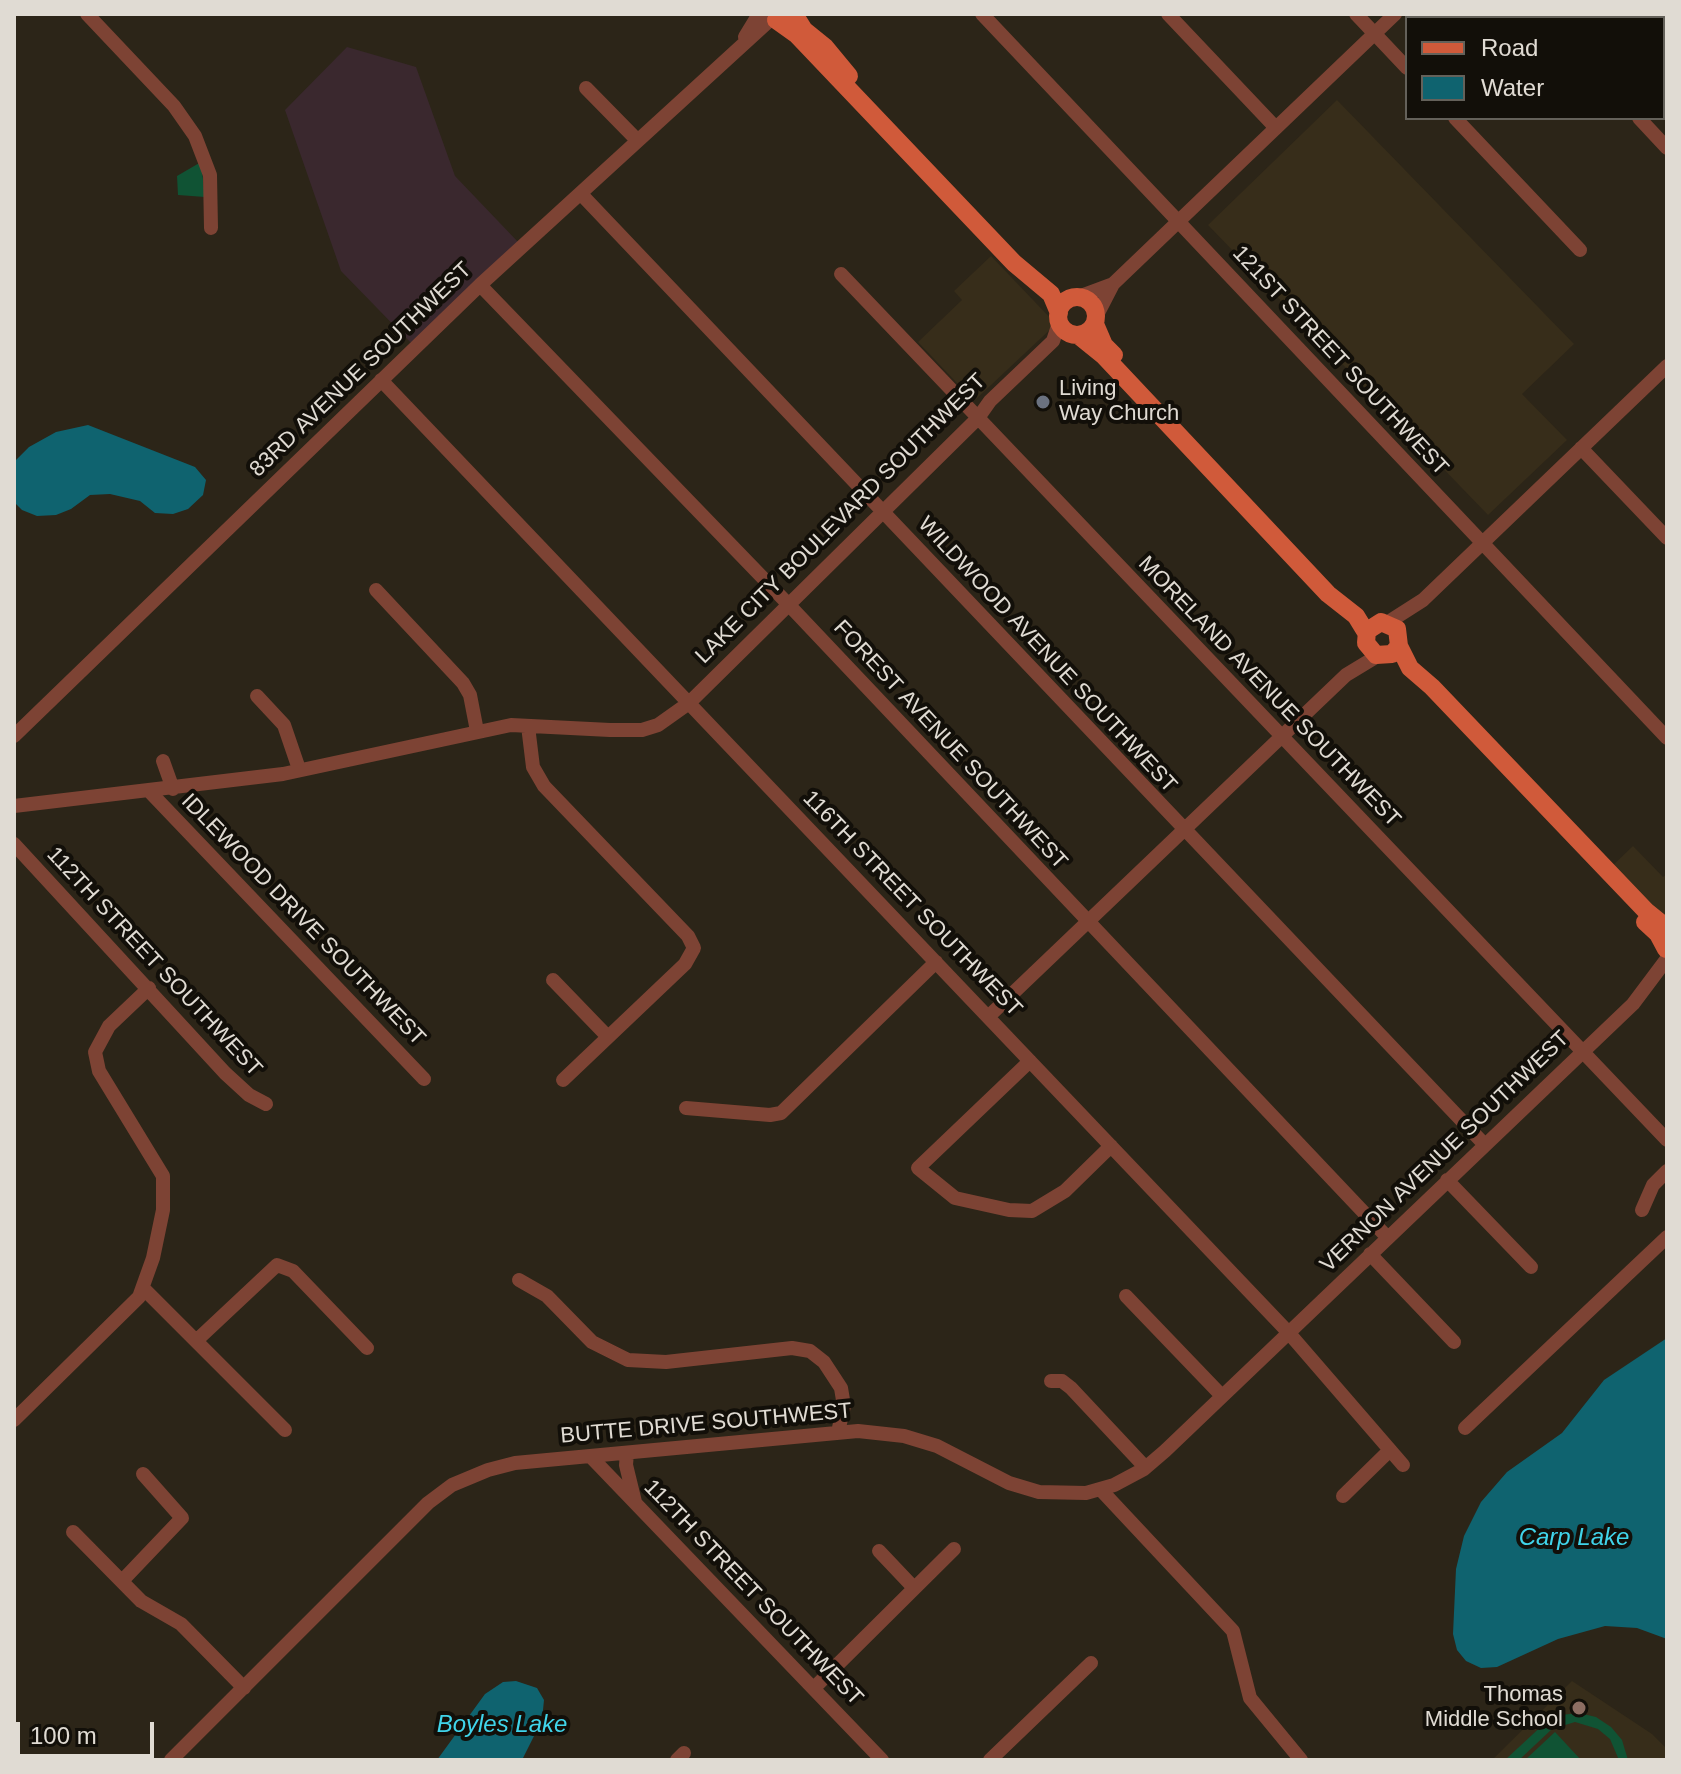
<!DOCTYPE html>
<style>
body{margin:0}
#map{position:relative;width:1681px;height:1774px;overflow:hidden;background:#2c2518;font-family:Helvetica,sans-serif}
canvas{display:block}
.frame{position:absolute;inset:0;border:16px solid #e0dbd3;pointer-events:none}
.legend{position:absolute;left:1405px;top:16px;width:260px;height:104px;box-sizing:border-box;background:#120f09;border:2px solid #64615a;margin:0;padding:10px 14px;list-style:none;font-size:24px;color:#e0dbd3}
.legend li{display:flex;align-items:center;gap:16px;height:40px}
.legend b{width:40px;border:2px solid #64615a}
.scale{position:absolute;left:16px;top:1722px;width:138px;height:36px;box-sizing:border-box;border:4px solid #e0dbd3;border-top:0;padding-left:10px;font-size:24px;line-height:28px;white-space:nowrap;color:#e0dbd3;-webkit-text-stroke:6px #120f09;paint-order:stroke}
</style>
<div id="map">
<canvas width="1681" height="1774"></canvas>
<div class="frame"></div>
<ul class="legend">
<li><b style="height:10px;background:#d05a3a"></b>Road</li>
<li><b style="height:22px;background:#0f636f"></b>Water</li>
</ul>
<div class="scale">100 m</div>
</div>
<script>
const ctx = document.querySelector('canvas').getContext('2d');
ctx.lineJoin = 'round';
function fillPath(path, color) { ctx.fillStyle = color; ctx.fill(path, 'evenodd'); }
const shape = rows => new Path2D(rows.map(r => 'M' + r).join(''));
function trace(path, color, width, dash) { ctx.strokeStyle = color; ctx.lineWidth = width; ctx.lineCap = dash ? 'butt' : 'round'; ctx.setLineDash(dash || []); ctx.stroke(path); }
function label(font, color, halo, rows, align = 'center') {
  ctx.font = font + ' Helvetica,sans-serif'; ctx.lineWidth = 8; ctx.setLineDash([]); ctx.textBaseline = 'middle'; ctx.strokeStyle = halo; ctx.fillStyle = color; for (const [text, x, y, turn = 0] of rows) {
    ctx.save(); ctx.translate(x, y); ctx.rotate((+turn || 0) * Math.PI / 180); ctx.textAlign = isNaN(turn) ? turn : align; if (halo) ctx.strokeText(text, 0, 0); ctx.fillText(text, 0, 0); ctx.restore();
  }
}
const built = shape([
 [1337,100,1574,344,1522,394,1567,440,1488,515,1208,225],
 [991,256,1056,324,974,401,918,342,962,300,954,291],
 [1633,846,1663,877,1667,874,1667,927,1610,868],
 [1572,1681,1652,1734,1667,1749,1667,1760,1492,1760]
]);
const industrial = shape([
 [347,47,416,67,455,176,519,243,413,345,341,271,285,110]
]);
const green = shape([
 [201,162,205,197,178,195,177,176],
 [1579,1713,1596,1717,1611,1727,1622,1740,1628,1760,1619,1760,1610,1739,1598,1729,1575,1722,1552,1729,1519,1760,1505,1760,1546,1722,1561,1715],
 [1555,1732,1581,1760,1525,1760]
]);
const water = shape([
 [88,425,195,467,206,480,203,495,188,509,173,514,155,513,140,501,110,494,90,495,71,509,56,515,37,516,22,510,14,502,16,460,29,447,56,432],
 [1667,1338,1667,1639,1637,1628,1605,1626,1558,1639,1497,1667,1481,1668,1466,1661,1457,1650,1453,1634,1456,1569,1464,1536,1481,1502,1507,1472,1562,1433,1604,1380],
 [516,1681,537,1688,544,1700,542,1720,522,1760,437,1760,485,1694,503,1682]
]);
const minor = shape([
 [87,14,174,106,195,136,210,175,211,228],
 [982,14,1667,738],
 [1168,14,1276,128],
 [1356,14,1407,68],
 [1539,14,1543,18],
 [1575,18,1579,14],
 [745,37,759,14],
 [586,88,637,140],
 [1455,118,1580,250],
 [1639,118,1667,148],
 [581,194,1484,1144],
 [841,274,1667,1140],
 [480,285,789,605,1387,1237],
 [1078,297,1113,284],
 [1097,315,1113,284,1395,14],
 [381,380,1288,1332,1403,1465],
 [1581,448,1667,538],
 [376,590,463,683,470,695,477,731],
 [1387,623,1423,600,1667,366],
 [257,696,284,725,299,769],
 [528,726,533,767,544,786,688,936,694,948,685,964,563,1080],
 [14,736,480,285,771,19],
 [163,761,173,789],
 [150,792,424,1079],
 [14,806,283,774,511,725,610,730,642,730,658,725,689,703,978,418,990,401,1053,341,1059,323],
 [14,844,225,1073,249,1095,266,1104],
 [553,980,608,1037],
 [988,1017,1346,675,1379,655],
 [1030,1061,918,1168,955,1198,1009,1210,1032,1211,1065,1191,1111,1146],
 [686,1108,770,1115,781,1113,936,962],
 [1447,1180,1531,1267],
 [1642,1210,1653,1185,1667,1171],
 [1370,1254,1454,1342],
 [519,1280,547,1296,592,1342,628,1360,666,1362,792,1348,810,1351,824,1362,841,1388,844,1406,838,1432],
 [143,1288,285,1430],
 [1126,1296,1222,1396],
 [197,1340,277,1265,293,1271,367,1348],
 [1051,1381,1062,1381,1071,1388,1145,1467],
 [14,1420,139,1297,153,1258,163,1210,163,1176,99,1071,95,1052,109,1026,149,988],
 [1465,1428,1667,1237],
 [627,1453,626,1465,635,1502],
 [591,1457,882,1760],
 [1101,1490,1233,1631,1250,1698,1301,1760],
 [1343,1496,1389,1451],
 [73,1532,141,1601,181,1624,244,1688],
 [879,1551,914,1588],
 [122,1581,182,1518,143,1474],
 [814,1688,954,1549],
 [171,1760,428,1503,452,1485,488,1470,515,1463,858,1431,904,1436,937,1446,1009,1483,1039,1492,1086,1493,1114,1485,1144,1469,1165,1451,1633,1004,1666,960],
 [677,1760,684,1753],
 [990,1760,1091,1663]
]);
const major = shape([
 [794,14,804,30,825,47,849,76],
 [776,20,797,35,1014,263,1051,294,1059,313],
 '1058 316a19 19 0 1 1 38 0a19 19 0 1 1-38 0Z',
 [1095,324,1104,345,1114,355],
 [1078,335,1104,356,1328,594,1356,616,1367,634],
 [1399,646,1392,654,1376,655,1366,643,1367,631,1381,622,1397,629,1399,646,1410,668,1432,687,1646,911,1667,928],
 [1645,922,1658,934,1666,949]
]);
const markers = [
 [1043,402,8,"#6b7280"],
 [1579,1708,8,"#8d6e63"]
];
const streetNames = [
 ["121ST STREET SOUTHWEST",1340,361,47],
 ["83RD AVENUE SOUTHWEST",361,370,-44],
 ["LAKE CITY BOULEVARD SOUTHWEST",841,519,-45],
 ["WILDWOOD AVENUE SOUTHWEST",1047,655,47],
 ["MORELAND AVENUE SOUTHWEST",1269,692,46],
 ["FOREST AVENUE SOUTHWEST",950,745,47],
 ["116TH STREET SOUTHWEST",912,904,46],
 ["IDLEWOOD DRIVE SOUTHWEST",303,920,46],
 ["112TH STREET SOUTHWEST",154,962,47],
 ["VERNON AVENUE SOUTHWEST",1445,1152,-44],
 ["BUTTE DRIVE SOUTHWEST",706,1424,-5],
 ["112TH STREET SOUTHWEST",753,1593,46]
];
const poiNames = [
 ["Living",1059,389],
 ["Way Church",1059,414],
 ["Thomas",1563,1695,"right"],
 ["Middle School",1563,1720,"right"]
];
const waterNames = [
 ["Carp Lake",1574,1538],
 ["Boyles Lake",502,1725]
];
fillPath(built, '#372d1a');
fillPath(industrial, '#3a282e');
fillPath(green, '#105334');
fillPath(water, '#0f636f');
trace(minor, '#7d4334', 14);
trace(major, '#d05a3a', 18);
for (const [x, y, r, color] of markers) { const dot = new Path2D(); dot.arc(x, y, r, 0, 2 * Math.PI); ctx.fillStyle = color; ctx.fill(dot); trace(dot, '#120f09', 3); }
label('22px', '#e0dbd3', '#120f09', streetNames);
label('22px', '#e0dbd3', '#120f09', poiNames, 'left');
label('italic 24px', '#40d4ea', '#120f09', waterNames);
</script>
